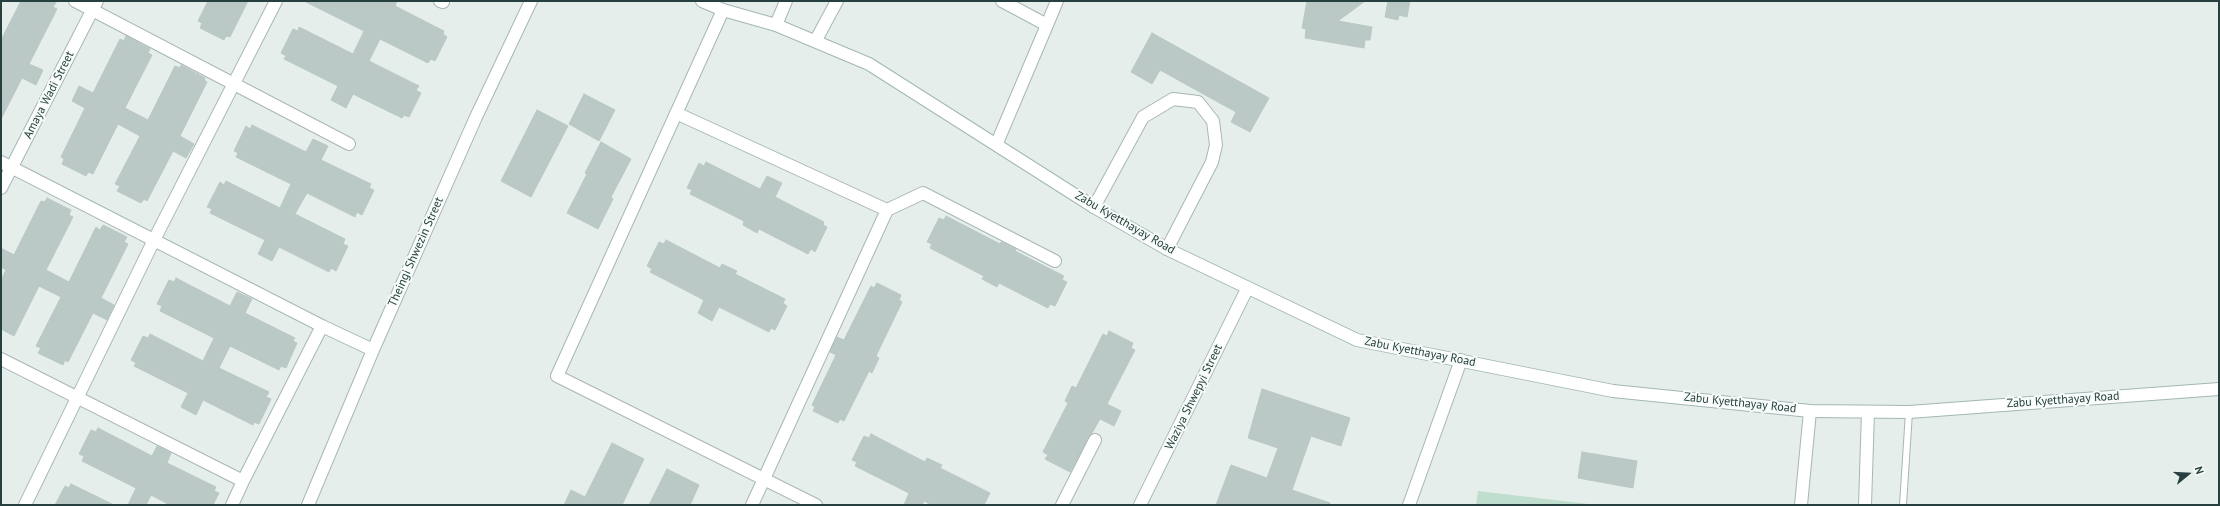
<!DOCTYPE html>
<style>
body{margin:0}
#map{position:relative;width:2220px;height:506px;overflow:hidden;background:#e6eeec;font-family:"PT Sans",sans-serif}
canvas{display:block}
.frame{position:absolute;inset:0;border:2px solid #25403e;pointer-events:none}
.north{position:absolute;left:2168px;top:454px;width:40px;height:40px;-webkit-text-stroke:3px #f7fbf9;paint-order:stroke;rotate:72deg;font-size:11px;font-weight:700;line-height:16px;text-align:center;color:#25403e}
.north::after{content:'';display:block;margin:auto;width:14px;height:18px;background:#25403e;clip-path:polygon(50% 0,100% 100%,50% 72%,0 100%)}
</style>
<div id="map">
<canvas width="2220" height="506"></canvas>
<div class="frame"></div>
<div class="north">N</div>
</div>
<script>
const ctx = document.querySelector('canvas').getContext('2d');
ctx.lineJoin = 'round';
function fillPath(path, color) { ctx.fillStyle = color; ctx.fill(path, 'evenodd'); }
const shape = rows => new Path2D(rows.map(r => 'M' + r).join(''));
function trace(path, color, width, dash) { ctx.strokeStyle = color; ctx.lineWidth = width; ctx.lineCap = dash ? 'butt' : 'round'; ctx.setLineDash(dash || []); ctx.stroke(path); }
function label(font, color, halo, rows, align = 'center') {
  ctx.font = font + ' "PT Sans",sans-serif'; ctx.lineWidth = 4; ctx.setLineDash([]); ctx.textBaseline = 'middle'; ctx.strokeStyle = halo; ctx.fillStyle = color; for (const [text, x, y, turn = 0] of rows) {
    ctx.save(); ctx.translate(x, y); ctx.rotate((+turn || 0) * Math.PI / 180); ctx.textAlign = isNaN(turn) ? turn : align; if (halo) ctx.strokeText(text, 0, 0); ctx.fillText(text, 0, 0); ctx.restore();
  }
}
const green = shape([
 [1478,491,1597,505,1476,505]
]);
const building = shape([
 [21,1,57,1,53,7,57,9,29,64,43,70,36,85,22,78,1,119,1,40,21,1],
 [208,1,248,1,230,37,226,36,224,40,200,28,202,23,198,21,208,1],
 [304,1,397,1,395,6,444,31,443,34,447,37,435,61,431,59,428,63,380,39,369,61,419,86,416,90,421,93,409,117,404,115,402,118,353,94,346,108,331,100,338,86,284,59,286,56,281,53,293,29,298,31,299,27,353,54,364,31,304,1],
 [1307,1,1365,1,1338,21,1372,27,1370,40,1365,40,1364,48,1305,38,1306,29,1302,28,1307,1],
 [1388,1,1410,1,1407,17,1399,15,1398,20,1385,17,1388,1],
 [1152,33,1269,98,1250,132,1231,122,1236,112,1160,70,1152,84,1131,72,1152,33],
 [126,36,150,49,148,53,152,55,125,108,148,120,175,66,180,68,181,65,205,78,204,80,207,82,180,136,194,144,186,158,173,151,147,201,144,199,141,203,117,191,120,186,115,184,140,136,118,124,93,174,88,172,86,176,62,164,64,159,61,157,85,108,72,101,79,86,93,93,120,39,124,41,126,36],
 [584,94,615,110,599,141,569,124,584,94],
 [537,110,568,126,531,197,501,181,537,110],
 [252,125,306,152,313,139,328,146,321,160,371,184,369,188,374,190,362,215,357,212,355,217,307,193,295,214,345,239,343,244,348,246,336,271,331,268,329,272,279,247,272,261,258,254,265,240,210,213,212,209,207,207,220,182,224,185,226,181,280,208,291,184,236,157,238,153,234,151,246,126,250,129,252,125],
 [601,142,631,159,611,197,613,199,598,229,567,213,587,174,585,173,601,142],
 [706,162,760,189,767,176,782,183,775,197,824,222,823,225,827,227,815,252,811,249,808,254,759,229,757,233,743,225,744,221,690,194,692,190,687,188,699,163,704,166,706,162],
 [47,198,71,210,69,215,73,217,46,270,69,282,96,227,100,230,103,225,127,237,124,242,128,244,101,298,114,305,107,320,93,313,68,362,65,360,63,365,38,353,41,348,36,346,61,297,39,286,14,336,1,329,1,280,6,270,1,267,1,248,14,255,41,201,45,202,47,198],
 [946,216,1000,244,1001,242,1016,249,1015,251,1064,276,1062,280,1067,282,1055,306,1050,304,1048,308,999,283,997,287,982,279,984,276,930,248,932,244,927,242,939,218,944,220,946,216],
 [666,240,720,268,722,264,737,271,735,274,785,299,783,303,787,306,775,330,771,328,769,332,719,307,712,321,698,313,704,300,650,272,652,269,647,266,659,242,664,244,666,240],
 [176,278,230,306,237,292,252,299,245,313,295,338,293,341,297,343,286,368,281,366,279,370,230,346,219,368,269,392,266,397,271,399,259,424,254,422,253,425,203,400,196,415,181,407,188,393,134,366,136,363,131,360,143,336,148,338,150,334,203,361,214,338,160,311,162,306,157,304,169,280,174,282,176,278],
 [877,283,901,295,899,300,902,302,876,356,879,358,872,373,869,371,844,421,840,419,838,423,813,411,815,407,812,405,836,355,830,352,837,337,844,340,871,286,874,288,877,283],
 [1109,331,1133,343,1131,348,1135,350,1107,404,1121,411,1114,426,1100,419,1070,472,1045,459,1048,455,1043,452,1068,403,1065,401,1072,386,1076,388,1103,334,1107,336,1109,331],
 [1262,389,1350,418,1341,446,1311,436,1292,490,1330,503,1330,505,1216,505,1231,465,1267,478,1278,448,1248,438,1262,389],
 [98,428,152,456,157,446,171,453,167,463,216,487,214,491,219,493,213,505,170,505,151,495,146,505,128,505,136,488,82,461,84,456,79,454,91,430,96,432,98,428],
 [871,434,925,462,927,458,942,465,940,468,990,493,984,505,932,505,924,501,922,505,904,505,909,493,855,466,857,462,852,460,864,436,869,438,871,434],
 [612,443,644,459,622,505,564,505,571,490,585,497,612,443],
 [1582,452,1637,461,1633,488,1578,478,1582,452],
 [667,469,699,485,690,505,649,505,667,469],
 [71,484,114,505,55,505,65,486,69,488,71,484]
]);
const lane = shape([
 [1903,505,1909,412]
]);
const street = shape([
 [75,1,349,144],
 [440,1,443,2],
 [1002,1,1047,25,1057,1],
 [723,10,557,376,816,505],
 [776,25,786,1],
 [816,40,837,1],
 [676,113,887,210,923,193,1055,261],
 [997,143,1047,25],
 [1,162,322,326,243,481,1,359],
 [1,188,97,1],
 [1094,207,1143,117,1173,99,1198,102,1213,121,1216,145,1212,162,1167,249],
 [322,326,373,350],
 [25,505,154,240,276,1],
 [232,505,243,481],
 [308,505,373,350,476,117,531,1],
 [752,505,887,210],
 [1062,505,1095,440],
 [1140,505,1247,289],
 [1409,505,1461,360],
 [1801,505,1810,411],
 [1865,505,1868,412]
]);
const secondary = shape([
 [702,1,723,10,776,25,869,64,1094,207,1167,249,1357,340,1613,391,1810,411,1909,412,2219,389]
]);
const streetNames = [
 ["Amaya Wadi Street",49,95,-63],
 ["Zabu Kyetthayay Road",1125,223,30],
 ["Theingi Shwezin Street",416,252,-66],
 ["Zabu Kyetthayay Road",1420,352,11],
 ["Waziya Shwepyi Street",1194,397,-64],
 ["Zabu Kyetthayay Road",2063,400,-4],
 ["Zabu Kyetthayay Road",1740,403,6]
];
fillPath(green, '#c0dece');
fillPath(building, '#bbc9c6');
trace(building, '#b9c8c4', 1);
trace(lane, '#a8b6b4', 8);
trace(street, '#a8b6b4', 14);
trace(secondary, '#a2b7b4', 14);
trace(lane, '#fff', 6);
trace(street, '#fff', 12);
trace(secondary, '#fff', 12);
label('12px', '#25403e', '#f7fbf9', streetNames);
</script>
